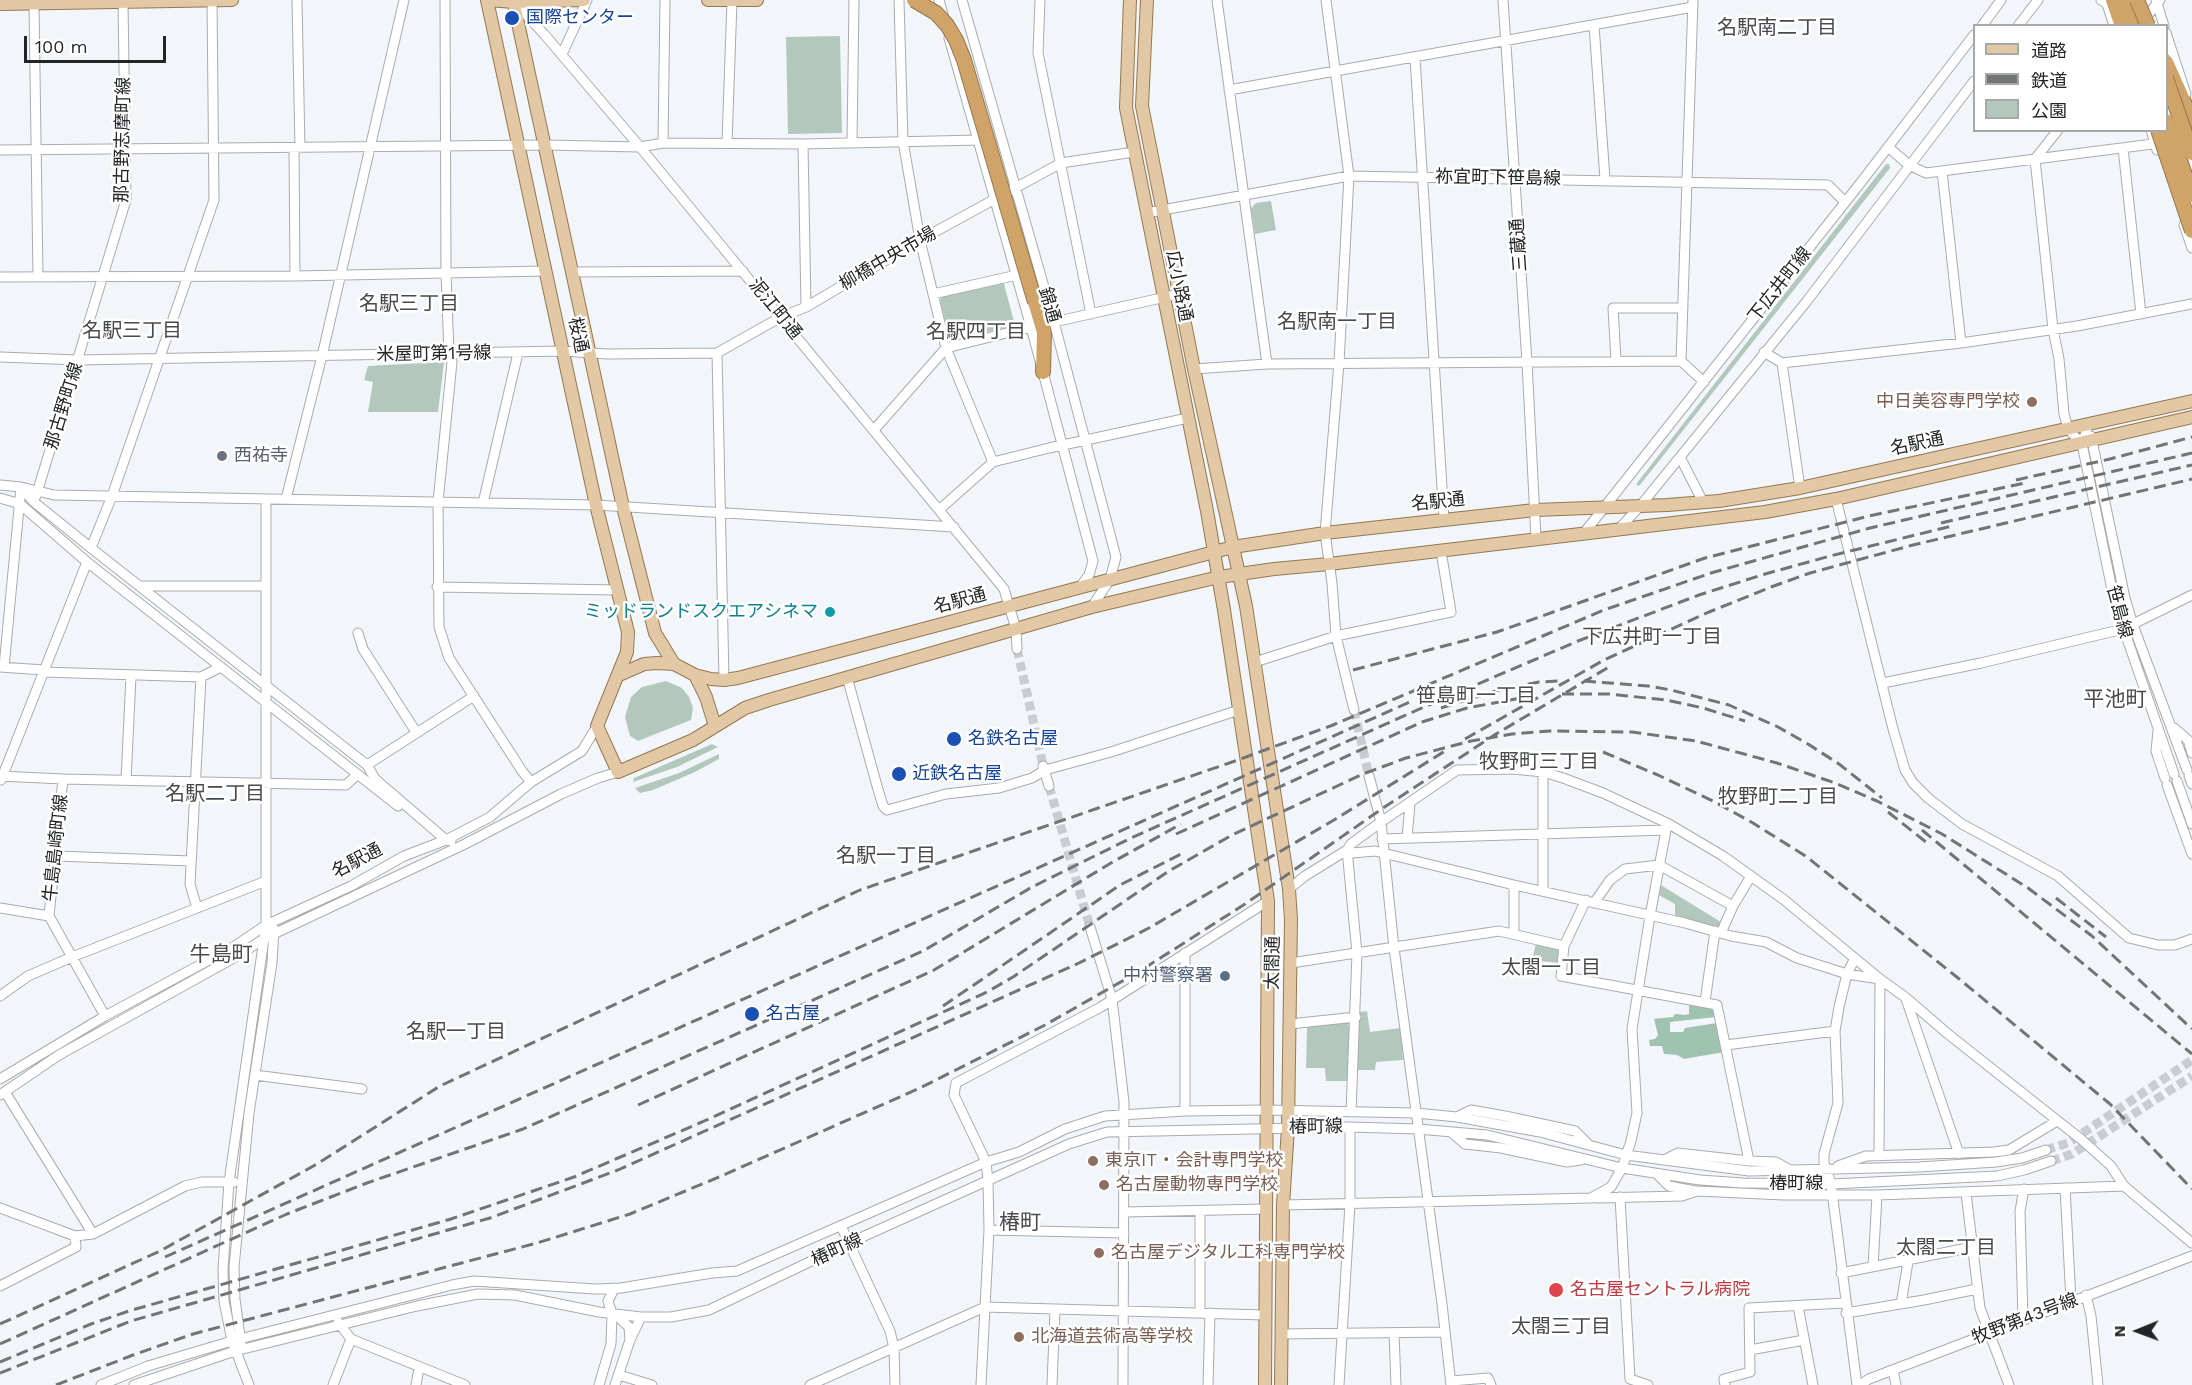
<!DOCTYPE html>
<meta charset="utf-8">
<style>
body{margin:0}
#map{position:relative;width:2192px;height:1385px;overflow:hidden;background:#f2f6fa;font-family:"Work Sans","Noto Sans JP",sans-serif}
canvas{display:block}
.legend{position:absolute;left:1973px;top:24px;width:195px;height:108px;box-sizing:border-box;background:#fff;border:2px solid #a7a8a8;margin:0;padding:8px 10px;list-style:none;font-size:18px;color:#232526}
.legend li{display:flex;align-items:center;gap:12px;height:30px}
.legend b{width:30px;border:2px solid #a7a8a8}
.north{position:absolute;left:2108px;top:1301px;width:60px;height:60px;-webkit-text-stroke:4px #fff;paint-order:stroke;rotate:269deg;font-size:16px;font-weight:700;line-height:24px;text-align:center;color:#232526}
.north::after{content:'';display:block;margin:auto;width:21px;height:27px;background:#232526;clip-path:polygon(50% 0,100% 100%,50% 72%,0 100%)}
.scale{position:absolute;left:24px;top:36px;width:142px;height:27px;box-sizing:border-box;border:3px solid #232526;border-top:0;padding-left:8px;font-size:18px;line-height:21px;white-space:nowrap;color:#232526;-webkit-text-stroke:4px #fff;paint-order:stroke}
</style>
<div id="map">
<canvas width="2192" height="1385"></canvas>
<ul class="legend">
<li><b style="height:8px;background:#e3c8a5"></b>道路</li>
<li><b style="height:8px;background:#727476"></b>鉄道</li>
<li><b style="height:16px;background:#b3c8bd"></b>公園</li>
</ul>
<div class="north">N</div>
<div class="scale">100 m</div>
</div>
<script>
const ctx = document.querySelector('canvas').getContext('2d');
ctx.lineJoin = 'round';
function fillPath(path, color) { ctx.fillStyle = color; ctx.fill(path, 'evenodd'); }
const shape = rows => new Path2D(rows.map(r => 'M' + r).join(''));
function trace(path, color, width, dash) { ctx.strokeStyle = color; ctx.lineWidth = width; ctx.lineCap = dash ? 'butt' : 'round'; ctx.setLineDash(dash || []); ctx.stroke(path); }
function label(font, color, halo, rows, align = 'center') {
  ctx.font = font + ' "Work Sans","Noto Sans JP",sans-serif'; ctx.lineWidth = 5; ctx.setLineDash([]); ctx.textBaseline = 'middle'; ctx.strokeStyle = halo; ctx.fillStyle = color; for (const [text, x, y, turn = 0] of rows) {
    ctx.save(); ctx.translate(x, y); ctx.rotate((+turn || 0) * Math.PI / 180); ctx.textAlign = isNaN(turn) ? turn : align; if (halo) ctx.strokeText(text, 0, 0); ctx.fillText(text, 0, 0); ctx.restore();
  }
}
const green = shape([
 [840,36,842,133,788,134,786,37],
 [1886,164,1889,164,1890,168,1640,485,1637,486,1637,483],
 [1271,201,1276,230,1255,234,1251,208,1256,203],
 [1001,282,1004,284,1014,322,1013,326,953,340,949,337,940,300,942,296],
 [444,362,438,412,368,412,373,382,364,380,368,366],
 [666,681,682,688,689,697,693,708,691,720,638,741,630,736,625,717,631,697,642,687],
 [712,744,718,747,677,767,633,782,634,778],
 [719,754,719,759,695,772,653,790,640,793,635,788,679,773],
 [1659,884,1721,922,1719,928,1675,917,1675,904,1657,894],
 [1536,943,1557,949,1559,953,1558,963,1532,960],
 [1367,1011,1370,1032,1401,1028,1403,1060,1376,1062,1375,1070,1357,1070,1360,1012],
 [1346,1023,1351,1027,1349,1081,1326,1081,1325,1068,1306,1068,1307,1027]
]);
const forest = shape([
 [1689,1004,1712,1007,1716,1017,1670,1022,1670,1032,1683,1032,1685,1028,1717,1023,1724,1052,1684,1059,1677,1055,1664,1054,1662,1046,1650,1046,1649,1040,1655,1039,1658,1035,1654,1019,1673,1017,1675,1014,1686,1015,1689,1014]
]);
const minorTunnel = shape([
 [1017,649,1043,765],
 [1354,710,1369,776],
 [1049,786,1090,927],
 [2046,1150,2068,1143,2192,1060],
 [2051,1161,2072,1154,2192,1076]
]);
const minor = shape([
 [297,0,300,148],
 [445,0,446,273,449,354,452,362,438,502,439,627,449,658,522,771,531,782],
 [899,0,903,141,920,240,946,348,993,462],
 [939,0,945,22],
 [962,0,1054,322,1116,557,1110,579,1092,607],
 [1040,0,1038,53,1091,314],
 [1217,0,1267,364],
 [1326,0,1349,176,1339,363,1325,533,1332,583,1336,636,1354,710],
 [1503,0,1527,362,1536,538],
 [2101,0,2107,4,2114,26],
 [2156,0,2164,26],
 [514,2,544,34,640,147,1004,589,1016,629,1017,649],
 [34,4,38,276],
 [2143,21,2160,0],
 [1594,25,1605,179],
 [1982,26,2001,0],
 [2018,26,2038,0],
 [2166,33,2186,94],
 [949,38,1031,327,1093,561,1089,575,1079,588],
 [562,54,587,0],
 [1415,58,1444,519],
 [1229,90,1693,7],
 [2058,130,2035,159,2053,329,2059,359,2064,414,2068,429,2082,444],
 [2151,130,2157,150],
 [663,143,665,0],
 [727,143,732,1],
 [852,143,854,0],
 [803,144,806,307],
 [1888,147,1909,165,1926,173,2192,139],
 [294,148,295,276],
 [2123,148,2141,314],
 [0,150,546,145,640,147,663,143,803,144,979,140],
 [1942,171,1961,343],
 [1146,213,1349,176,1828,185,1845,202],
 [2184,225,2192,248],
 [573,272,743,271],
 [0,277,295,276,546,271],
 [933,294,1017,275],
 [1054,322,1179,294],
 [1764,352,1782,363,1961,343,2077,326,2192,304],
 [717,353,724,680],
 [0,357,78,360,563,351,607,354,717,353,781,317,806,307,920,240,1061,163,1134,152],
 [1616,360,1613,308,1683,308],
 [1681,361,1693,0],
 [1782,363,1800,488],
 [1194,369,1267,364,1681,361,1704,382],
 [2088,425,2082,444,2115,604,2174,774],
 [874,430,946,348,1031,327],
 [2091,436,2125,598,2133,625,2187,770],
 [1680,457,1703,502],
 [0,485,21,487,54,495,596,505,954,527],
 [21,487,34,502,91,548,367,765,375,779,446,840,451,841],
 [36,496,126,200,123,2],
 [0,498,20,504,87,562,398,806],
 [286,499,322,356,404,0],
 [1836,499,1893,729,1905,770,1913,783,1928,798,1962,824,2058,876,2129,938,2158,945,2175,945,2192,939],
 [483,503,518,353],
 [940,509,993,462,1049,448,1188,418],
 [1619,529,1641,505,1807,301,1974,81],
 [1584,533,1862,181,1974,35],
 [91,548,112,496,214,200,212,0],
 [141,586,266,586],
 [437,587,617,590],
 [358,633,363,649,416,732],
 [1255,662,1336,636,1451,612,1441,551],
 [0,667,44,670],
 [4,667,21,487],
 [43,672,201,677,221,667],
 [847,677,877,786,883,806,887,810,946,794,999,788,1032,778,1045,770,1111,752,1239,710],
 [1883,683,1981,663,2123,629,2192,595],
 [2174,728,2188,740,2192,753],
 [2158,731,2156,751,2165,778],
 [367,765,474,696],
 [1043,766,1049,786],
 [1543,772,1543,891],
 [0,776,63,779,346,785,357,775],
 [1369,776,1381,822,1394,948,1442,1304,1451,1385],
 [2189,776,2192,784],
 [63,779,49,916,105,1016],
 [1,780,87,562],
 [126,780,131,676],
 [2177,781,2192,824],
 [2167,785,2192,854],
 [1407,838,1410,804],
 [1382,839,1666,830],
 [1347,850,1352,853,1375,851,1514,885,1685,923,1731,936,1766,942,1797,958,1847,974,1880,979,1879,1156],
 [1347,850,1357,953,1351,1112],
 [56,856,191,861],
 [1289,889,1305,876,1347,850,1351,844,1381,822,1457,770,1513,769,1543,772,1563,778,1603,793,1669,824,1723,856,1783,899,1880,979,1905,997,1948,1034,2082,1140,2111,1166,2124,1186,2192,1243],
 [1586,900,1564,946,1561,976,1717,1005,1749,1161],
 [1594,903,1610,880,1625,869,1659,865,1733,906],
 [0,908,49,916],
 [197,908,190,884,201,677],
 [1090,927,1112,999,1124,1102,1123,1385],
 [1721,933,1733,906,1751,876],
 [1514,934,1514,885],
 [1855,958,1847,974,1839,1007,1835,1031,1838,1103,1824,1154,1824,1163,1831,1184,1857,1385],
 [1291,963,1499,931,1564,946],
 [0,996,28,976,72,957,266,881],
 [1906,999,1959,1154],
 [1705,1002,1715,931],
 [1290,1024,1356,1017],
 [1726,1045,1835,1031],
 [255,1075,362,1089],
 [0,1079,105,1016,235,946,266,925,351,886,404,856,446,840,490,817,531,782,582,751,597,726],
 [5,1092,93,1234],
 [0,1095,59,1055,239,955,265,938,465,844,561,794,598,778,618,772],
 [1185,1111,1185,953],
 [1457,1117,1471,1110,1505,1116,1575,1131,1589,1145],
 [1451,1132,1465,1144,1501,1148,1567,1162,1581,1160],
 [1664,1160,1678,1153,1749,1161,1776,1162,1790,1170],
 [1838,1166,1866,1156,1994,1152,2009,1150,2057,1121],
 [1657,1174,1669,1186,1695,1191],
 [2065,1188,2071,1301],
 [1966,1193,1980,1308,2009,1385],
 [1784,1195,1877,1195,2124,1186],
 [1620,1197,1630,1379,1648,1385],
 [1596,1198,1682,1196,1697,1191,1784,1195,1787,1192],
 [1283,1205,1591,1198,1611,1187,1622,1168,1631,1141,1637,1113,1632,1029,1650,916,1666,830,1669,824],
 [0,1208,75,1236,93,1234,185,1186,202,1182,234,1182],
 [1124,1212,1266,1209],
 [841,1226,890,1331,894,1348,895,1385],
 [989,1230,1124,1233],
 [1873,1267,1877,1195],
 [1841,1273,1973,1247],
 [0,1286,76,1247,75,1236],
 [2086,1295,2091,1316,2098,1385],
 [1901,1304,1908,1262],
 [1798,1306,1813,1385],
 [1200,1313,1200,1211],
 [1846,1313,1924,1300,1977,1289],
 [617,1316,629,1327,630,1340],
 [2023,1319,2020,1211,2024,1189],
 [338,1322,351,1339,465,1385],
 [1394,1333,1396,1385],
 [1281,1334,1445,1332],
 [241,1344,235,1299,234,1267,249,1113,272,963,274,929],
 [1750,1350,1804,1340],
 [1893,1370,1896,1385],
 [619,1375,652,1385],
 [1451,1381,1488,1378,1491,1385],
 [101,1385,148,1366,232,1341,452,1285,474,1281,595,1289,621,1288,712,1273,737,1271,986,1162,1019,1152,1065,1129,1105,1116,1185,1111,1266,1110,1416,1113,1457,1117,1540,1132,1626,1155,1749,1171,1919,1167,1996,1162,2022,1158,2046,1150],
 [134,1385,235,1351,417,1306,478,1294,515,1295,599,1312,641,1317,671,1317,709,1310,849,1243,1069,1144,1107,1132,1350,1127,1418,1129,1487,1135,1622,1168,1700,1180,1743,1183,1831,1184,1997,1176,2024,1170,2051,1161],
 [249,1385,232,1341,224,1301,223,1270,229,1182,266,925,266,499],
 [333,1385,351,1339],
 [416,1385,419,1368],
 [599,1385,611,1344,612,1314,608,1301,614,1289,619,1288],
 [615,1385,630,1340,641,1317],
 [810,1385,985,1307,1265,1315],
 [981,1385,989,1230,988,1181,986,1162,954,1095,956,1083,1101,1007,1268,901],
 [1052,1385,1055,1310],
 [1208,1385,1210,1313],
 [1339,1385,1350,1204,1350,1127],
 [1725,1385,1724,1379,1750,1372,1749,1308,1845,1303],
 [1860,1385,1869,1379,2192,1256]
]);
const major = shape([
 [487,0,596,505,628,632,627,652,597,726,618,772,693,740,745,708,769,700,1092,607,1219,577,1274,569,1329,564,1765,512,1836,499,2192,417],
 [488,0,514,2,584,0],
 [513,0,623,507,655,633,674,664],
 [708,0,757,0],
 [1130,0,1126,108,1207,511,1224,610,1268,901,1265,1385],
 [1147,0,1142,106,1194,369,1246,606,1289,889,1291,920,1288,1128,1283,1205,1281,1385],
 [0,4,232,0],
 [619,675,644,664,657,663,674,664,695,675,711,679,724,680,738,678,1233,547,1325,533,1535,510,1667,505,1719,501,1800,488,2192,401],
 [695,675,706,697,715,726]
]);
const highway = shape([
 [2113,0,2122,26],
 [2127,0,2135,26],
 [2166,62,2192,120],
 [1035,302,1044,332,1043,372]
]);
const rail = shape([
 [2016,480,2110,459,2192,437],
 [1941,523,2192,465],
 [1353,670,1497,632,1705,558,1869,516,2025,483],
 [1584,681,1648,686,1671,690,1729,705,1778,727,1808,744,1839,764,1882,798],
 [1562,694,1609,694,1666,700,1703,708,1745,721],
 [1441,708,1499,690,1539,682,1560,681],
 [1465,739,1604,660,1709,612,1771,587,1810,573,1913,545,2192,479],
 [1603,752,1658,775,1715,802,1753,823,1807,857,1958,978,2110,1104,2192,1189],
 [1888,812,1926,842],
 [1922,830,2192,1054],
 [1176,834,1422,722,1467,708,1532,696],
 [2056,898,2106,937],
 [943,1006,1120,885,1183,853],
 [638,1105,934,970,1111,863,1181,824],
 [165,1257,1412,701],
 [0,1324,160,1251,317,1164,440,1086,860,890,1235,761,1333,725,1604,610,1711,573,1870,528,2192,453],
 [0,1344,287,1214,367,1183,523,1129,923,951,1032,887,1131,838,1415,711,1578,641,1699,595,1765,574,1830,556,1952,526],
 [0,1362,91,1324,129,1311,451,1219,574,1177,702,1122,987,992,1013,977,1169,871,1232,835,1363,774,1406,758,1471,741,1512,734,1550,731,1632,732,1696,741,1777,763,1835,783,1877,801,1942,834,2028,888,2092,936,2192,1029],
 [0,1373,131,1321,490,1218,618,1170,1079,963,1149,928,1334,820,1445,751],
 [56,1385,133,1355,193,1334,537,1243,630,1214,719,1177,920,1088,1045,1025,1140,971,1245,904,1386,806,1496,734,1609,667]
]);
const highwayBridge = shape([
 [914,0,936,13,947,25,956,40,964,60,1035,302],
 [2137,0,2148,26],
 [2166,78,2192,153],
 [2166,121,2192,195],
 [2158,130,2192,231]
]);
const markers = [
 [512,18,8,"#1a4fb4"],
 [2032,402,6,"#8d6e63"],
 [222,456,6,"#6b7280"],
 [830,612,6,"#0f9aa8"],
 [954,739,8,"#1a4fb4"],
 [899,774,8,"#1a4fb4"],
 [1225,976,6,"#5c6f8a"],
 [752,1014,8,"#1a4fb4"],
 [1093,1161,6,"#8d6e63"],
 [1104,1185,6,"#8d6e63"],
 [1099,1253,6,"#8d6e63"],
 [1556,1290,8,"#e0444e"],
 [1019,1337,6,"#8d6e63"]
];
const transitNames = [
 ["国際センター",526,18],
 ["名鉄名古屋",968,739],
 ["近鉄名古屋",912,774],
 ["名古屋",766,1014]
];
const streetNames = [
 ["那古野志摩町線",123,140,-89],
 ["祢宜町下笹島線",1498,178,1],
 ["三蔵通",1519,245,-94],
 ["柳橋中央市場",888,259,-30],
 ["下広井町線",1780,285,-52],
 ["広小路通",1179,286,79],
 ["錦通",1049,305,74],
 ["泥江町通",775,309,51],
 ["桜通",578,335,78],
 ["米屋町第1号線",434,354,-1],
 ["那古野町線",64,406,-73],
 ["名駅通",1917,444,-12],
 ["名駅通",1438,502,-6],
 ["名駅通",960,601,-15],
 ["笹島線",2119,612,75],
 ["牛島島崎町線",56,848,-84],
 ["名駅通",357,861,-28],
 ["太閤通",1273,963,-89],
 ["椿町線",1316,1127,-1],
 ["椿町線",1796,1184],
 ["椿町線",837,1250,-25],
 ["牧野第43号線",2025,1319,-21]
];
const educationNames = [
 ["中日美容専門学校",2020,402,"right"],
 ["東京IT・会計専門学校",1105,1161],
 ["名古屋動物専門学校",1116,1185],
 ["名古屋デジタル工科専門学校",1111,1253],
 ["北海道芸術高等学校",1031,1337]
];
const worshipNames = [
 ["西祐寺",234,456]
];
const cultureNames = [
 ["ミッドランドスクエアシネマ",818,612]
];
const serviceNames = [
 ["中村警察署",1213,976]
];
const healthNames = [
 ["名古屋セントラル病院",1570,1290]
];
const neighbourhoodNames = [
 ["名駅南二丁目",1777,28],
 ["名駅三丁目",409,304],
 ["名駅南一丁目",1337,322],
 ["名駅三丁目",132,331],
 ["名駅四丁目",976,332],
 ["下広井町一丁目",1652,637],
 ["笹島町一丁目",1476,696],
 ["牧野町三丁目",1539,762],
 ["名駅二丁目",215,794],
 ["牧野町二丁目",1778,797],
 ["名駅一丁目",886,856],
 ["太閤一丁目",1551,968],
 ["名駅一丁目",456,1032],
 ["太閤二丁目",1946,1248],
 ["太閤三丁目",1561,1327]
];
const quarterNames = [
 ["平池町",2115,700],
 ["牛島町",221,955],
 ["椿町",1020,1223]
];
fillPath(green, '#b3c8bd');
fillPath(forest, '#a0c2b1');
trace(minorTunnel, '#c9ccd0', 9, [9, 4.5]);
trace(minor, '#a8abaf', 11);
trace(major, '#937852', 14);
trace(highway, '#937852', 16);
trace(minor, '#fff', 9);
trace(major, '#e3c8a5', 12);
trace(highway, '#d0a469', 14);
trace(rail, '#727476', 3, [12, 6]);
trace(highwayBridge, '#937852', 16, []);
trace(highwayBridge, '#d0a469', 14);
for (const [x, y, r, color] of markers) { const dot = new Path2D(); dot.arc(x, y, r, 0, 2 * Math.PI); ctx.fillStyle = color; ctx.fill(dot); trace(dot, '#fff', 2); }
label('18px', '#164399', '#fff', transitNames, 'left');
label('18px', '#232526', '#fff', streetNames);
label('18px', '#785e54', '#fff', educationNames, 'left');
label('18px', '#5b616d', '#fff', worshipNames, 'left');
label('18px', '#0d838f', '#fff', cultureNames, 'right');
label('18px', '#4e5e75', '#fff', serviceNames, 'right');
label('18px', '#be3a42', '#fff', healthNames, 'left');
label('20px', '#484a4e', '#fff', neighbourhoodNames);
label('21px', '#484a4e', '#fff', quarterNames);
</script>
